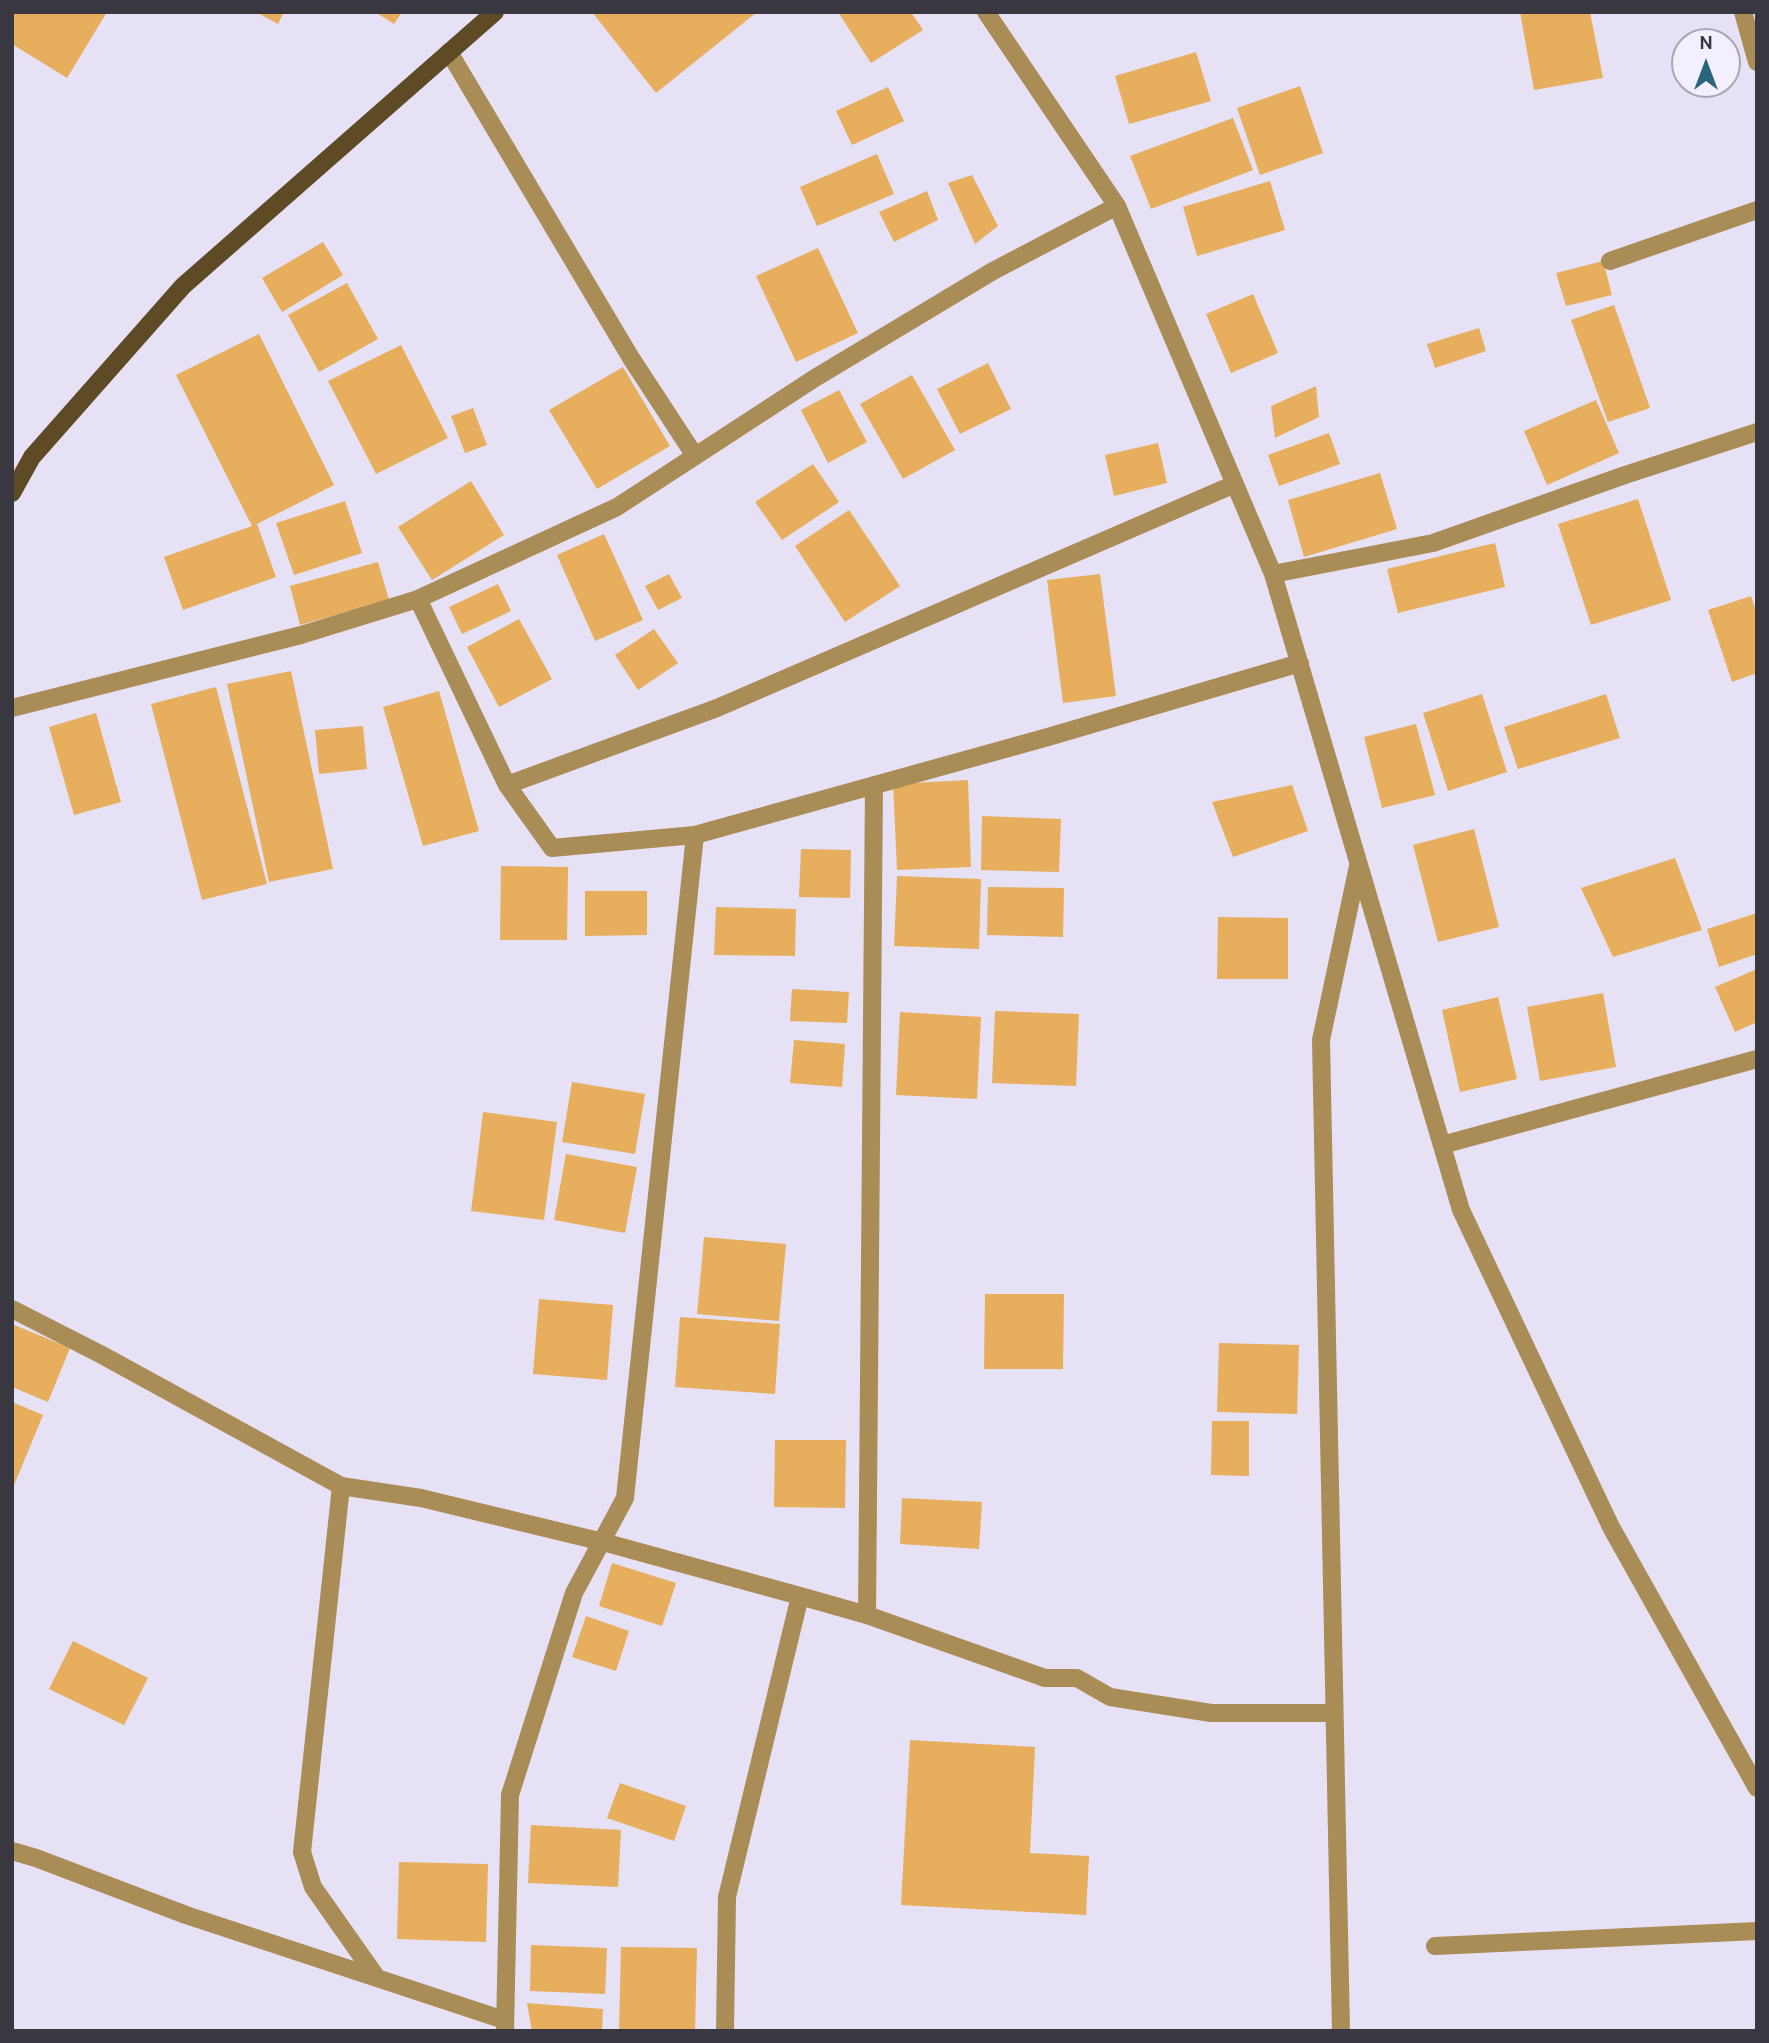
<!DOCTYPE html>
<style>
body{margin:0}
#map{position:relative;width:1769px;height:2043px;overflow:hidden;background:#e6e1f5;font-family:Overpass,sans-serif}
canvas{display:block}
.frame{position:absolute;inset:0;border:14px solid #39373f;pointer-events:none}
.north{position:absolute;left:1671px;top:28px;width:70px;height:70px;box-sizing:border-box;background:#f3efff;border:2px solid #a9a5b2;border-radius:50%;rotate:0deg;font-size:19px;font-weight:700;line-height:28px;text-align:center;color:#39373f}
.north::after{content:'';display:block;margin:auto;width:24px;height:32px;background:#29667d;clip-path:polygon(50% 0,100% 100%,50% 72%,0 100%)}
</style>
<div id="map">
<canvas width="1769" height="2043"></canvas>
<div class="frame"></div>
<div class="north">N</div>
</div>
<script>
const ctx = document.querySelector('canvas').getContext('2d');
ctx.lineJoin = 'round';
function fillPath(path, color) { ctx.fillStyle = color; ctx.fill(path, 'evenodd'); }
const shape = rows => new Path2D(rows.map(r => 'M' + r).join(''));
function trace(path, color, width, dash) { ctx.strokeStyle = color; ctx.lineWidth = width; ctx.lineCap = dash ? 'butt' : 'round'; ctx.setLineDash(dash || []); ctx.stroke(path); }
const building = shape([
 [12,12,107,12,67,78,12,44],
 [256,12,284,12,278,24],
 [375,12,402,12,394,24],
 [592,12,757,12,656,93],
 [838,12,911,12,923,30,871,63],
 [1520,12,1590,12,1603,78,1534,90],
 [1196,52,1211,101,1129,124,1115,76],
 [1300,86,1323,153,1260,175,1237,108],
 [888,87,904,121,852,145,836,111],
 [1233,118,1253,170,1151,209,1130,156],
 [877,154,894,194,817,226,800,187],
 [972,175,998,226,975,244,948,183],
 [1270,181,1285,230,1197,256,1183,207],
 [927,191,938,220,894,242,879,212],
 [323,242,343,275,282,312,262,278],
 [818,248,858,333,796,362,756,276],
 [1603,261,1612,295,1566,306,1556,273],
 [347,283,378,339,319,372,288,315],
 [1253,294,1278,353,1231,373,1206,314],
 [1614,305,1650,408,1608,422,1571,320],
 [1479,328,1486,351,1435,368,1427,344],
 [259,334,334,485,257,524,276,577,183,610,164,557,252,526,176,375],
 [401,345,448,438,376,474,328,381],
 [988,363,1011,409,960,434,937,389],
 [623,367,670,446,597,489,549,410],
 [912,375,955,450,903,479,860,404],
 [1316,386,1319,417,1275,438,1271,406],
 [839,390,867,442,828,463,801,410],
 [1596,400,1619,453,1547,485,1524,431],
 [473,408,487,445,465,453,451,416],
 [1329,433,1340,464,1279,486,1268,455],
 [1158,443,1167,483,1114,496,1105,455],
 [813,464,839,502,782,540,755,502],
 [1380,473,1397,529,1304,557,1288,500],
 [471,481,504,535,432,580,398,527],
 [1638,499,1671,600,1591,625,1558,524],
 [345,501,362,553,294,575,276,523],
 [849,510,900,586,845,622,795,546],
 [604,534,643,620,595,641,557,555],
 [1495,543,1505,587,1398,613,1387,569],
 [378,562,389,600,300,625,290,586],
 [669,574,682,598,658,610,645,586],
 [1100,574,1116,696,1063,703,1047,580],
 [498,584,511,611,462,634,449,607],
 [1751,596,1757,614,1757,673,1732,682,1708,610],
 [519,619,552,679,499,707,467,647],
 [654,629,678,663,638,690,615,655],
 [291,671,333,869,269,882,227,684],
 [216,687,267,884,202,900,151,704],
 [439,691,479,831,423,846,383,707],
 [1482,694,1507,772,1448,791,1423,713],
 [1606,694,1620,738,1518,769,1504,727],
 [96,713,121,802,74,815,49,727],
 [1416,724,1435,795,1382,808,1364,737],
 [363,726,367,769,319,774,315,730],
 [968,780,971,867,897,870,893,784],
 [1292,785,1308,831,1233,857,1212,802],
 [982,816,1061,819,1059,872,981,870],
 [1474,829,1499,927,1438,942,1413,845],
 [801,849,851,850,850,898,799,897],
 [1675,858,1702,930,1613,957,1581,888],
 [501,866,568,867,567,940,500,940],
 [897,876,981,879,979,949,894,946],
 [988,887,1064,888,1063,937,987,935],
 [585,891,647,891,647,935,585,936],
 [716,907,796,909,795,956,714,955],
 [1757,913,1757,954,1719,967,1707,929],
 [1218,917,1288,918,1288,979,1217,979],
 [1757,969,1757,1022,1735,1032,1715,987],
 [792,989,849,992,847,1023,790,1021],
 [1603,993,1616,1067,1540,1081,1527,1007],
 [1498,997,1517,1079,1460,1092,1442,1010],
 [995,1011,1079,1014,1076,1086,992,1083],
 [900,1012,981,1017,977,1099,896,1095],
 [794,1040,845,1044,842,1087,790,1083],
 [572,1082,645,1094,635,1154,562,1142],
 [483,1112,557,1122,544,1220,471,1211],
 [566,1154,637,1167,625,1233,554,1220],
 [704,1237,786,1244,779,1321,697,1314],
 [985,1294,1064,1294,1063,1369,984,1369],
 [539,1299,613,1305,607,1380,533,1374],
 [680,1317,780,1324,775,1394,675,1387],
 [12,1324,70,1348,48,1402,12,1387],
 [1219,1343,1299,1345,1297,1414,1217,1412],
 [12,1402,43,1415,12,1490],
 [1212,1421,1249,1421,1249,1476,1211,1475],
 [775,1440,846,1440,845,1508,774,1507],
 [902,1498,982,1502,979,1549,900,1544],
 [612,1563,676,1583,662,1626,599,1606],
 [586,1616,629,1631,616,1671,572,1657],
 [73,1641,148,1678,124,1725,49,1689],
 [910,1740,1035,1747,1030,1853,1089,1856,1086,1915,901,1905],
 [620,1783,686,1806,674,1841,607,1818],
 [531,1825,621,1830,618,1887,528,1883],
 [399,1862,488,1864,486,1942,397,1939],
 [531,1945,607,1948,605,1994,530,1991],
 [621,1947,697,1948,695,2031,619,2031],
 [527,2003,603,2009,602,2031,532,2031]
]);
const minor = shape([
 [986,12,1117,206,1273,574,1461,1210,1611,1527,1757,1788],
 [1743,12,1757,62],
 [449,52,631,358,695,456],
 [1610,261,1757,210],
 [1273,574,1433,543,1625,475,1757,432],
 [418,599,507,785,552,848,695,835,1048,737,1300,663],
 [12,708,301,635,418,599,617,507,815,378,993,271,1117,206],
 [507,785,717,708,1235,484],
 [1442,1145,1757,1059],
 [12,1309,102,1355,341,1486,421,1498,603,1542,800,1596,867,1615,1045,1678,1077,1678,1110,1697,1211,1713,1334,1713],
 [341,1486,302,1852,313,1887,377,1978],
 [867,1615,874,785],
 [12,1851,36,1858,186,1915,504,2020],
 [1435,1946,1757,1931],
 [505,2031,510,1795,574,1593,625,1498,695,835],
 [725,2031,727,1897,800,1596],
 [1341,2031,1321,1040,1358,866]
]);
const major = shape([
 [12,493,32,457,183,286,495,12]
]);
fillPath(building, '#e6ae5d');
trace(minor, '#aa8c56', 18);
trace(major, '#5e4a24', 18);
</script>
